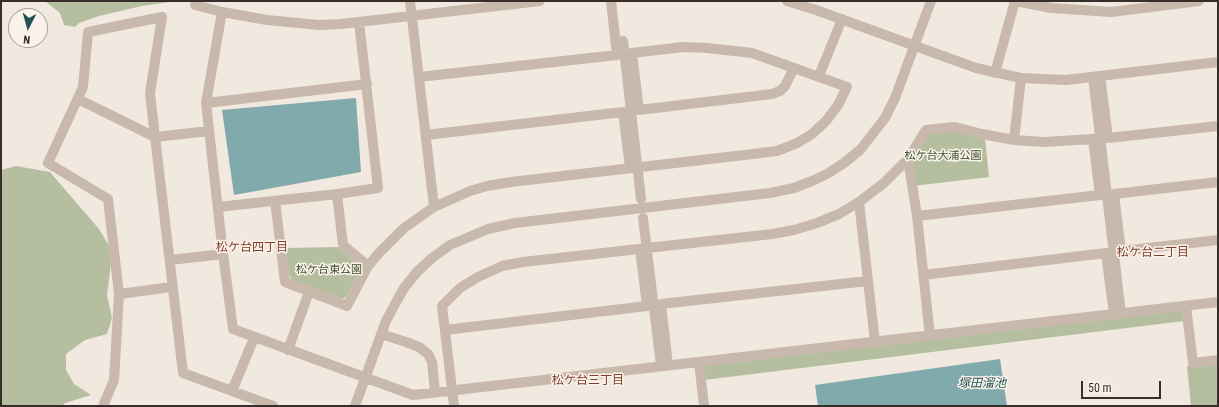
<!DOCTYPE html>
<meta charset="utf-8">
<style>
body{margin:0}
#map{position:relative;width:1219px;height:407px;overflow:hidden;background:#f1e8df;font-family:"Roboto Condensed",sans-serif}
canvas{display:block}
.frame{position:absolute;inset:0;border:2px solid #372e2a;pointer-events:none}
.north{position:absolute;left:8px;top:8px;width:40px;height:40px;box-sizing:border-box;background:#f9f3eb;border:1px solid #aba49e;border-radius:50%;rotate:186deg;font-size:11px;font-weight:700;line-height:16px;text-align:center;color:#372e2a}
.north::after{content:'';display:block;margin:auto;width:14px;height:18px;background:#235255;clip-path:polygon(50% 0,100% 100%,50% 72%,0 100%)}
.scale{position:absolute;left:1081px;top:381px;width:80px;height:18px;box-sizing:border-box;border:2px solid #372e2a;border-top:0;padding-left:5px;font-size:12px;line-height:14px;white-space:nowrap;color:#372e2a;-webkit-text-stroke:3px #f9f3eb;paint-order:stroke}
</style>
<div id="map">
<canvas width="1219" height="407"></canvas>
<div class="frame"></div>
<div class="north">N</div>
<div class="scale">50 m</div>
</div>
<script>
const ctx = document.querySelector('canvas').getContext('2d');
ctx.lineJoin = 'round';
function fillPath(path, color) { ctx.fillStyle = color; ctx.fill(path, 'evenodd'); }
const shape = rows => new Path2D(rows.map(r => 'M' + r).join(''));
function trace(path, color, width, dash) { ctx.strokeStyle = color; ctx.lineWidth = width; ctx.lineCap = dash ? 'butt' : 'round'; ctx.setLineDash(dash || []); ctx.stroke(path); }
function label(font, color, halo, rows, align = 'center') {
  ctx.font = font + ' "Roboto Condensed","Noto Sans JP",sans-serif'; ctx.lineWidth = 3; ctx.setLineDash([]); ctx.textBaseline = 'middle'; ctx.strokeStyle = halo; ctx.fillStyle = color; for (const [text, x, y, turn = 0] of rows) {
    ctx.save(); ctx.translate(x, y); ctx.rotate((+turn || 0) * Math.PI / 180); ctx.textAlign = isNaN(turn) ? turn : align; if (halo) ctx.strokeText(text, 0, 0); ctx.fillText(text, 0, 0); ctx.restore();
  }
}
const green = shape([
 [45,1,177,1,142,6,99,16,79,23,75,27,64,25,60,13],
 [954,129,985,138,989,177,913,186,909,159,926,131],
 [16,166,50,172,99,229,109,246,111,263,107,295,112,318,107,334,85,340,66,354,66,370,74,384,91,395,65,403,62,406,1,406,1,170],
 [338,247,360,266,360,271,346,297,342,299,292,280,289,275,285,248],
 [1182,309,1184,321,704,380,703,366],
 [1218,362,1218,406,1191,406,1187,366]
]);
const water = shape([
 [356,98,361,172,234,195,222,110],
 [1000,359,1007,406,818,406,815,385]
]);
const minor = shape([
 [197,1,195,5,222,12,267,20,319,25,341,24,540,1],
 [410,1,434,207],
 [787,1,816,10,976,68,1021,78,1066,80,1218,62],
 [1016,1,1051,8,1111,12,1199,1],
 [222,12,206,103,223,254,233,329,413,395,1218,302],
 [623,41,641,199],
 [683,47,707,48,752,53,794,68,785,86,780,91,772,94,639,110,632,53,683,47],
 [995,73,1015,1],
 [819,76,842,19],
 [1100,76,1108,138,1218,126],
 [419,77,617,55,611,1],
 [1093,77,1121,314],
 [78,99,155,137],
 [206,103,367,84],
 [209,131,155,137,183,373,273,406],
 [426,135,623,112,630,168],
 [1014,140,1021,78],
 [908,159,917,216,930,336],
 [1218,182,1114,194,1121,251,1218,240],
 [337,194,343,245,368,266],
 [275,201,285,282,347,306,368,266,380,252,404,228,434,207,470,191,487,186,511,182,753,154,777,151,797,143,812,134,826,121,838,105,847,87,794,68],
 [859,202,875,342],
 [218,207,337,194,378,188,359,22],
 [643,218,661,366],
 [170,260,223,254],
 [923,275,1106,253,1114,314],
 [119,294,172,287],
 [1186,306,1193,363,1218,360],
 [445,330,647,306,640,249],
 [381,334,406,342,419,347,428,354,432,362,435,392],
 [288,350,309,292],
 [699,362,704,406],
 [668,365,661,304,868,281],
 [232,391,254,338],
 [103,406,114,380,119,294,108,199,48,163,83,87,88,32,162,17,150,93,155,137],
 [355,406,386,321,395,304,404,288,417,272,432,258,450,245,488,229,515,223,770,193,794,188,812,181,827,174,844,163,860,150,885,118,895,98,931,1],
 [454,406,442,306,460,288,478,277,502,266,523,262,772,234,794,230,817,223,839,214,859,202,884,183,908,159,926,130,955,127,982,134,1014,140,1044,142,1093,139,1100,195,917,216]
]);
const parkNames = [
 ["松ケ台大浦公園",943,156],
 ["松ケ台東公園",329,270]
];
const neighbourhoodNames = [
 ["松ケ台四丁目",252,248],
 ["松ケ台二丁目",1153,253],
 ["松ケ台三丁目",588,381]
];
const waterNames = [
 ["塚田溜池",982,384]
];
fillPath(green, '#b5bfa0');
fillPath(water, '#80aaac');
trace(minor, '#c8b9ac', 10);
label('11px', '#465330', '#f9f3eb', parkNames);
label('12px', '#803e29', '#f9f3eb', neighbourhoodNames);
label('italic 12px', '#235255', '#f9f3eb', waterNames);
</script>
